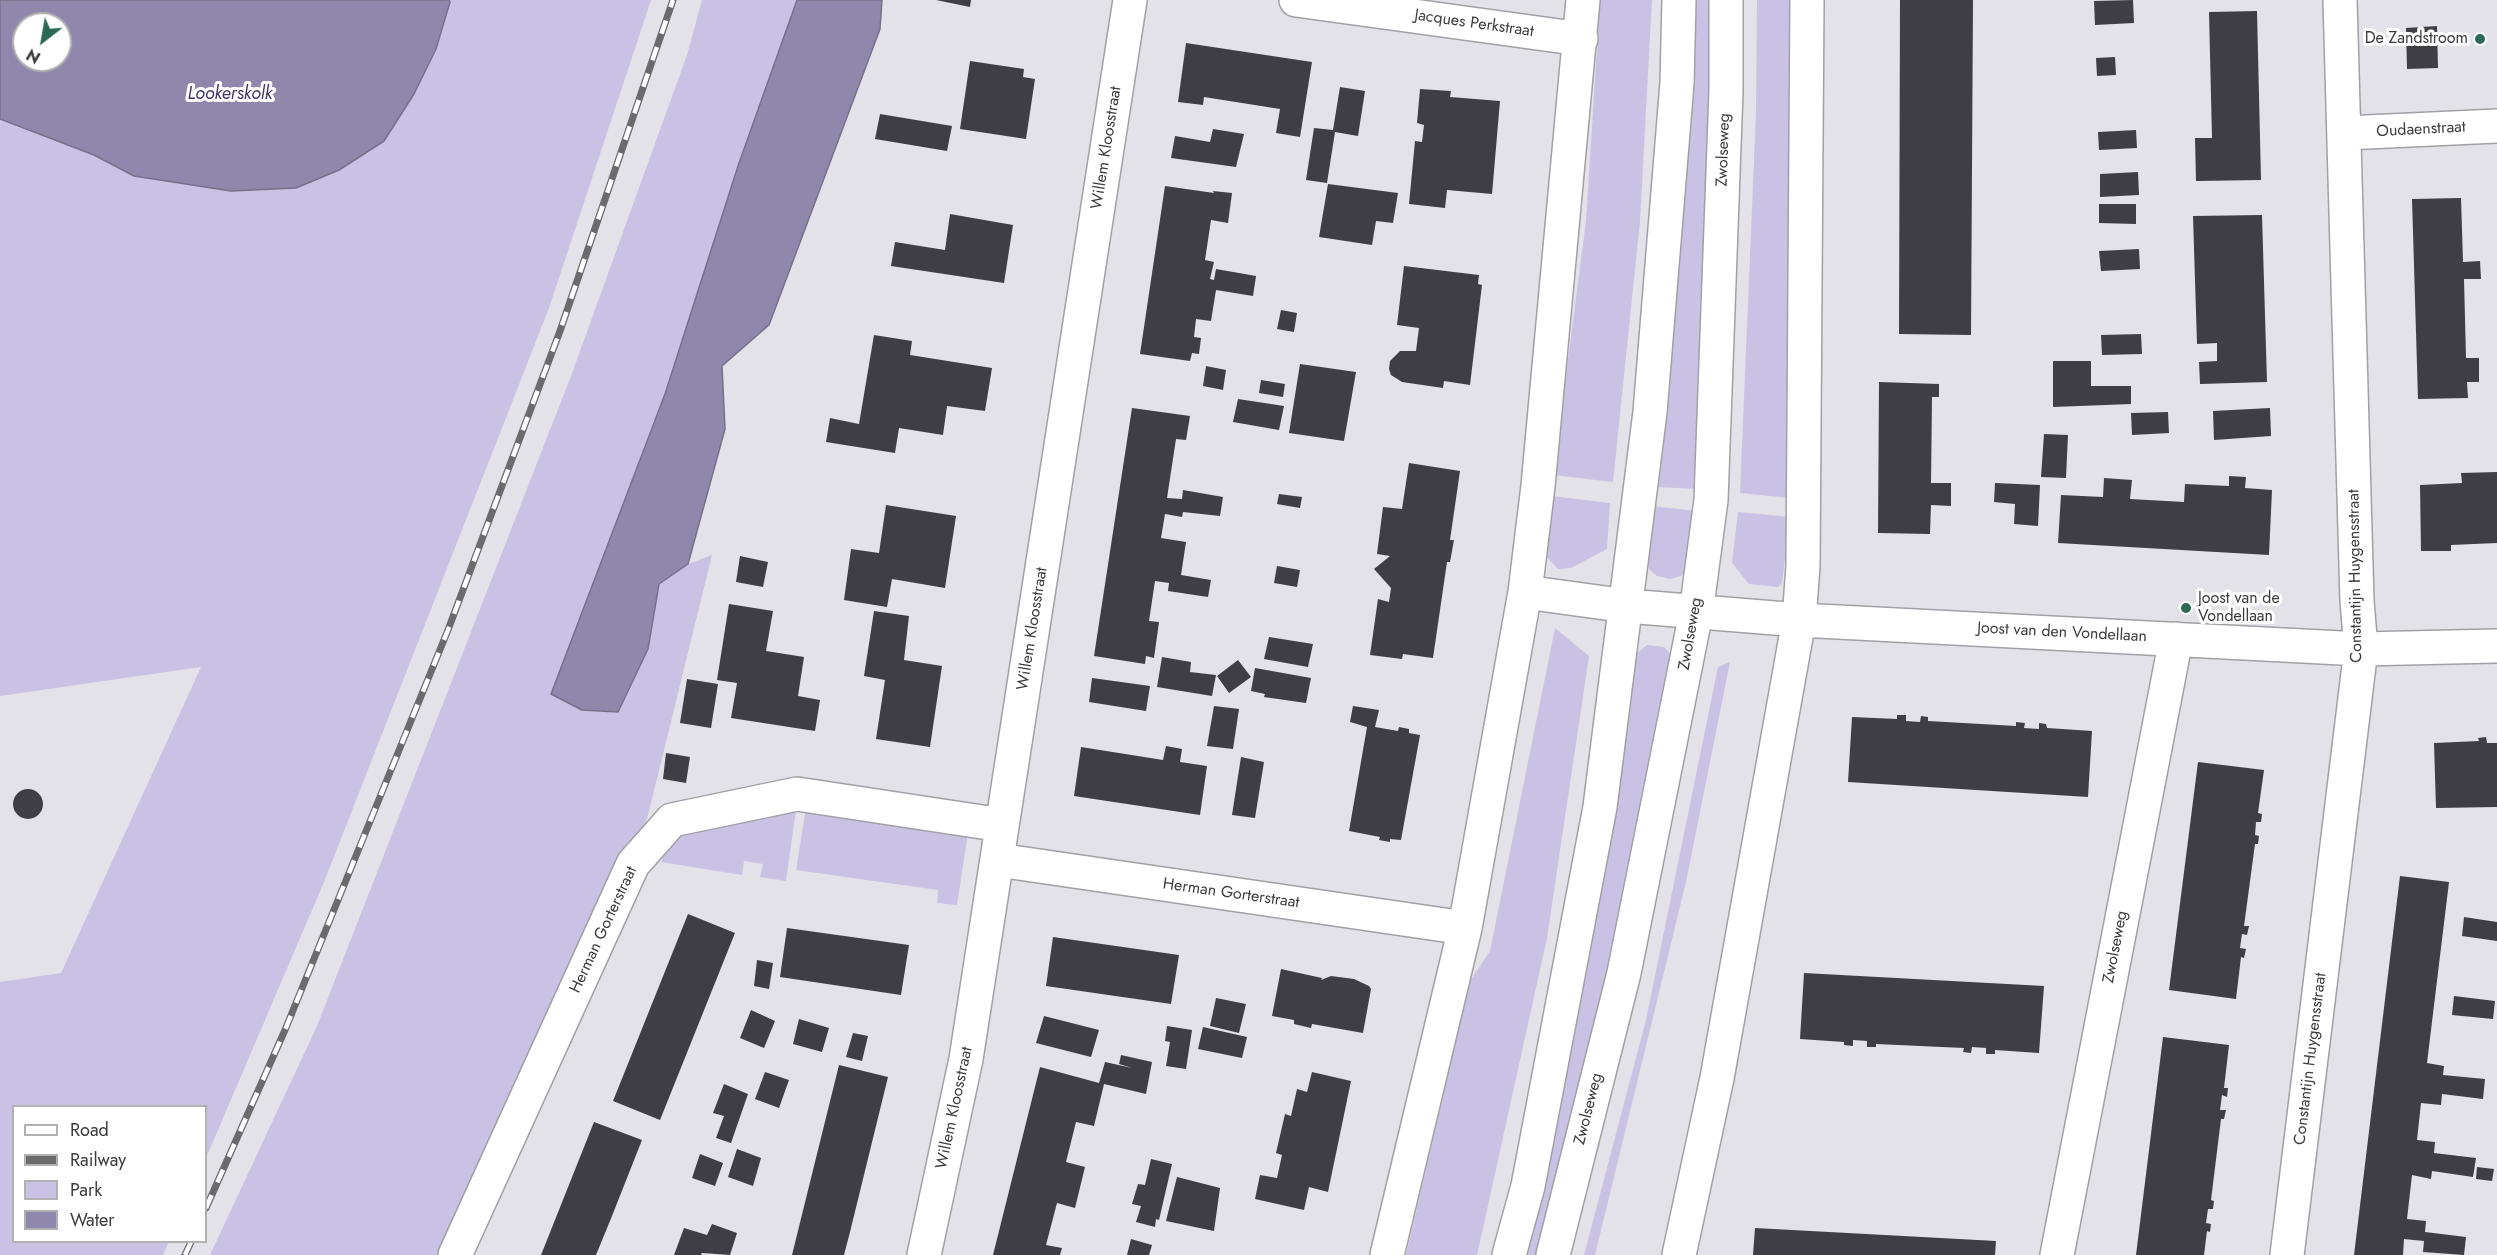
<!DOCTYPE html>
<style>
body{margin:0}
#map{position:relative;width:2497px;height:1255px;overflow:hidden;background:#e3e2e9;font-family:Jost,sans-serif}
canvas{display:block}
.legend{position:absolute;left:12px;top:1105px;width:195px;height:138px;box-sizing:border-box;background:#fff;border:2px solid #b1b1b1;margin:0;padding:8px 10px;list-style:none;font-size:18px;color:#3b3b3d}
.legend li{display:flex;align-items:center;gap:12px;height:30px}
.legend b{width:30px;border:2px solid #b1b1b1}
.north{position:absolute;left:12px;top:12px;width:60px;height:60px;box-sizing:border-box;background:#fff;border:2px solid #b1b1b1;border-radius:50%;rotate:211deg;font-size:16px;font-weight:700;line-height:24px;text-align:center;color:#3b3b3d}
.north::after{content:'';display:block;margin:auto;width:21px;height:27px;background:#2b6954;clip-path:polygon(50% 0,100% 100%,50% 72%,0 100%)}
</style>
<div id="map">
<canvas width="2497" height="1255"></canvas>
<ul class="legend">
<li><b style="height:8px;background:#fff"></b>Road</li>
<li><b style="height:8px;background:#6b6b6e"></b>Railway</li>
<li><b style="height:16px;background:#c9c2e4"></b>Park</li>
<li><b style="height:16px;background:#9088ac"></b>Water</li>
</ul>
<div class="north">N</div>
</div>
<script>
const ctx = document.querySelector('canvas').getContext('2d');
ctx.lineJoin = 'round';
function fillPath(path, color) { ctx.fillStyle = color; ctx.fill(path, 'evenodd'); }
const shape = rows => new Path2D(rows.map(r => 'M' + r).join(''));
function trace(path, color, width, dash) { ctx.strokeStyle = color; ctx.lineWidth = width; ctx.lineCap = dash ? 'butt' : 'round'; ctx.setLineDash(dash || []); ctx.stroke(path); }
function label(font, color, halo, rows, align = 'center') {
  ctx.font = font + ' Jost,sans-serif'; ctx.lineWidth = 6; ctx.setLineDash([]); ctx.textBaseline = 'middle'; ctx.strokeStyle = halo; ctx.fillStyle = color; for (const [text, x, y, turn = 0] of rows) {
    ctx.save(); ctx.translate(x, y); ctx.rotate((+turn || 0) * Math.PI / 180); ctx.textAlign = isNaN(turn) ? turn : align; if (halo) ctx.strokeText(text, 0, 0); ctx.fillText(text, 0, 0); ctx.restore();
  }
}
const green = shape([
 [449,0,651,0,549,308,324,882,206,1158,206,1106,14,1106,14,1242,169,1242,163,1255,0,1255,0,982,61,973,201,667,0,696,0,119,94,155,134,176,450,3],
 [702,0,797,0,738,166,665,394,551,694,582,710,618,712,648,649,659,584,688,564,712,555,647,819,444,1255,210,1255,317,1026,571,376,687,55],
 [1600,0,1652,0,1640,221,1613,482,1553,475,1586,221],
 [1691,0,1717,0,1700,489,1655,487],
 [1757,0,1794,0,1791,498,1740,493,1756,113],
 [1551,496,1610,503,1607,549,1571,568,1558,569,1546,556,1552,519],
 [1650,506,1698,511,1692,565,1681,576,1670,579,1657,576,1650,570,1644,558],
 [1738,512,1790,517,1782,583,1778,587,1749,584,1732,563],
 [1555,628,1589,656,1547,938,1477,1255,1406,1255,1470,981,1490,951],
 [1647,645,1664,647,1678,661,1630,915,1543,1255,1520,1255,1632,657],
 [1730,662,1686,882,1595,1255,1584,1255,1646,1020,1718,667],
 [806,808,968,833,957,905,937,903,938,890,796,870],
 [796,810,786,881,760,877,763,864,744,861,742,875,661,862,670,843,684,831]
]);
const water = shape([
 [0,0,449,0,450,2,436,49,414,94,384,141,339,170,296,188,231,191,134,176,94,155,0,119,0,0],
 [24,24,60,24,60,60,24,60,24,24],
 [797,0,882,0,880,29,769,325,722,366,725,429,688,564,659,584,648,649,618,712,582,710,551,694,665,394,738,166,797,0]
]);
const building = shape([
 [936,0,971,0,970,7],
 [1900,0,1973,0,1971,335,1899,334],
 [2133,0,2134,23,2095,25,2094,1],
 [2257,11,2261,180,2196,181,2195,138,2212,138,2209,12],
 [2437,26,2438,68,2407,69,2406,28],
 [1186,43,1312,62,1300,137,1276,133,1280,109,1204,97,1203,105,1178,102],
 [2115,57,2116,75,2097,76,2096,58],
 [970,61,1024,69,1023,77,1035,79,1026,139,960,129],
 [1340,87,1365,91,1358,136,1335,132,1327,183,1306,180,1314,128,1333,130],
 [1420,89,1451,91,1450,97,1500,101,1492,194,1447,190,1445,208,1409,204,1415,141,1422,142,1424,125,1417,123],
 [880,114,952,126,947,151,875,139],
 [1213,129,1244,134,1236,167,1171,158,1175,136,1210,142],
 [2136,130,2137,148,2099,150,2098,132],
 [2138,172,2139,195,2100,197,2100,174],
 [1328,184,1398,193,1393,223,1376,221,1372,245,1319,237],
 [1165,186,1214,193,1213,191,1232,193,1228,223,1211,220,1205,260,1214,262,1210,279,1214,280,1216,269,1256,276,1253,296,1216,290,1211,321,1196,319,1194,337,1201,338,1199,354,1192,353,1190,361,1140,354],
 [2461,198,2463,262,2480,261,2481,279,2464,279,2466,358,2479,358,2479,382,2467,382,2468,398,2418,399,2412,199],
 [2099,204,2136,204,2136,224,2099,223],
 [950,214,1013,225,1004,283,891,266,895,242,945,250],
 [2262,215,2267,382,2200,384,2199,362,2217,361,2217,343,2197,344,2193,216],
 [2139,249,2140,269,2101,271,2099,251],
 [1404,266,1479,275,1478,284,1482,285,1470,385,1444,381,1443,388,1402,382,1391,375,1389,369,1390,361,1400,351,1416,351,1419,328,1397,325],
 [1281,310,1297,313,1294,332,1277,329],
 [2141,334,2142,354,2102,355,2101,335],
 [874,335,912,341,910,355,992,368,985,411,947,406,943,435,899,428,895,453,826,442,830,418,859,424],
 [2053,361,2091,361,2091,386,2131,386,2131,404,2053,407],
 [1300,364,1356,372,1344,441,1289,433],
 [1206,366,1226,370,1223,390,1203,386],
 [1261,380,1285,384,1283,397,1259,393],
 [1879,382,1939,384,1939,397,1932,397,1931,483,1951,483,1951,506,1931,505,1930,534,1878,533],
 [1238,399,1284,406,1279,430,1233,422],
 [1132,408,1190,416,1186,440,1176,439,1167,498,1182,499,1183,490,1223,497,1220,516,1183,512,1182,517,1165,514,1161,538,1186,542,1181,575,1211,580,1208,597,1168,591,1169,583,1155,581,1149,621,1159,622,1154,658,1146,656,1145,664,1094,656],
 [2270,408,2271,436,2214,440,2213,411],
 [2168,412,2169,433,2132,435,2131,413],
 [2044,434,2068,435,2066,478,2041,477],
 [1409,463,1460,471,1450,540,1454,540,1450,562,1447,562,1433,658,1403,654,1402,659,1370,655,1378,599,1389,602,1391,588,1374,569,1390,556,1377,554,1383,507,1402,509],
 [2497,472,2497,543,2451,545,2451,551,2421,551,2420,485,2462,483,2461,473],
 [2229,476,2246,477,2245,488,2272,490,2269,555,2058,543,2061,495,2103,497,2104,478,2132,480,2130,499,2184,502,2185,484,2229,486],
 [1995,483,2040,485,2038,526,2014,524,2015,504,1994,502],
 [1279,494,1302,497,1300,508,1277,504],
 [886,505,956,516,945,588,892,579,887,607,844,600,851,549,879,553],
 [740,556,768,562,763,587,736,582],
 [1277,566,1300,570,1297,587,1274,583],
 [729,604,773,611,766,651,804,657,798,696,820,700,815,731,731,718,737,683,717,680],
 [874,611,909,616,904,660,942,666,930,747,876,739,885,680,864,676],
 [1269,637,1313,644,1308,667,1264,659],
 [1162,657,1191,662,1190,672,1216,675,1212,696,1157,687],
 [1238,660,1251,677,1229,693,1217,676],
 [1255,668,1311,678,1306,703,1264,697,1265,694,1251,691],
 [1092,678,1150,686,1146,711,1089,702],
 [687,679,718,684,711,728,680,723],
 [1214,706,1239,709,1233,749,1207,746],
 [1353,706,1379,710,1375,727,1398,731,1399,727,1409,729,1409,733,1420,735,1401,840,1390,839,1390,842,1379,840,1380,837,1349,831,1367,727,1350,722],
 [1897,715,1906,715,1906,721,1920,722,1921,716,1928,717,1928,721,2016,726,2016,722,2025,723,2024,728,2039,729,2039,723,2046,724,2047,728,2092,731,2088,797,1848,782,1852,717,1897,719],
 [2486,737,2487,743,2497,743,2497,807,2436,808,2434,743,2479,741,2478,738],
 [1166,746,1182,749,1180,762,1207,766,1200,815,1074,796,1081,747,1163,760],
 [666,753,690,757,686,783,663,779],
 [1241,757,1264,762,1255,818,1232,815],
 [2198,762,2264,770,2258,813,2262,814,2261,822,2256,822,2255,835,2259,836,2258,844,2255,844,2244,926,2249,926,2247,935,2242,934,2240,948,2246,949,2244,958,2241,957,2236,999,2169,990],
 '13 804a15 15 0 1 1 30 0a15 15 0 1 1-30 0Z',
 [2400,876,2449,882,2427,1063,2444,1066,2443,1075,2485,1079,2483,1099,2442,1094,2441,1105,2421,1103,2417,1140,2435,1142,2434,1153,2476,1158,2473,1177,2432,1171,2431,1179,2412,1175,2407,1219,2426,1221,2425,1232,2466,1237,2464,1255,2423,1252,2424,1241,2404,1239,2403,1255,2354,1255],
 [688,914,735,933,660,1120,613,1101],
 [2464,917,2497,922,2497,941,2462,936],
 [787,928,909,945,901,995,780,977],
 [1053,937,1179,955,1171,1004,1046,986],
 [757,960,773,963,769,989,754,986],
 [1281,969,1322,978,1321,980,1331,976,1354,979,1369,986,1371,989,1363,1033,1312,1024,1311,1028,1294,1024,1294,1020,1272,1016],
 [1804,973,2044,986,2039,1053,1995,1050,1995,1054,1986,1054,1986,1048,1972,1047,1971,1053,1963,1052,1964,1048,1876,1044,1876,1047,1867,1047,1867,1041,1853,1040,1853,1046,1844,1045,1844,1042,1800,1039],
 [2454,996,2495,1001,2493,1019,2452,1015],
 [1216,998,1246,1004,1239,1033,1210,1026],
 [751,1010,775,1021,764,1048,740,1038],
 [1044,1016,1099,1030,1091,1057,1036,1043],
 [799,1019,829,1028,822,1052,793,1044],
 [1167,1026,1192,1030,1186,1069,1166,1066,1170,1042,1165,1041],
 [1203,1027,1247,1037,1242,1058,1198,1049],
 [853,1033,868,1036,862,1061,846,1057],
 [2163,1037,2229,1045,2224,1088,2228,1088,2227,1097,2222,1095,2220,1110,2226,1110,2224,1119,2221,1119,2211,1200,2214,1201,2213,1209,2208,1209,2206,1223,2211,1224,2210,1232,2207,1231,2204,1255,2136,1255],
 [1121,1055,1152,1062,1146,1094,1104,1084,1094,1126,1076,1122,1066,1162,1085,1167,1075,1208,1057,1203,1046,1245,1062,1248,1060,1255,993,1255,1040,1067,1099,1083,1105,1062,1132,1068,1119,1064],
 [839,1065,888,1077,850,1232,844,1255,792,1255],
 [765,1072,789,1080,779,1108,755,1099],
 [1312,1072,1351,1081,1328,1192,1309,1187,1304,1210,1255,1199,1260,1175,1277,1178,1282,1155,1276,1153,1285,1114,1291,1116,1297,1089,1307,1092],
 [724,1084,748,1094,731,1143,716,1138,724,1116,713,1113],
 [594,1122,642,1140,612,1216,596,1255,541,1255],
 [737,1149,761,1158,753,1186,728,1177],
 [700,1154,723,1163,715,1186,692,1178],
 [1151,1159,1172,1164,1159,1220,1156,1219,1155,1227,1136,1222,1141,1206,1132,1204,1138,1184,1145,1185],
 [2477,1167,2494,1169,2492,1181,2476,1179],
 [1177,1177,1220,1188,1214,1231,1166,1221],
 [712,1224,737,1233,730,1255,702,1253,701,1255,674,1255,684,1228,707,1235],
 [1755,1228,1996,1241,1995,1255,1753,1255],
 [1131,1239,1152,1245,1149,1255,1127,1255]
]);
const minor = shape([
 [1296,0,1581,39],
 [2345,133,2497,126],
 [1525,592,1627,606,1799,620,2361,649,2497,646],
 [998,860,1465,928],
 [455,1255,633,864,672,820,797,794,1002,825],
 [924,1255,966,1059,1130,0],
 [1387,1255,1465,928,1525,592,1538,486,1583,0],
 [1509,1255,1528,1186,1600,807,1650,412,1677,83,1679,0],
 [1553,1255,1624,973,1696,613,1711,500,1726,91,1726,0],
 [1679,1255,1717,1078,1799,620,1803,566,1807,0],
 [2057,1255,2176,639],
 [2287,1255,2361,649,2357,601,2340,0]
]);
const rail = shape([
 [206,1208,285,1030,448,630,560,331,673,0],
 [185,1255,191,1242]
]);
const markers = [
 [2480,39,6,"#2b6954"],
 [2186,608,6,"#2b6954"]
];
const streetNames = [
 ["Jacques Perkstraat",1474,24,8],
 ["Oudaenstraat",2421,130,-3],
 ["Willem Kloosstraat",1107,148,-81],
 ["Zwolseweg",1724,150,-88],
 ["Constantijn Huygensstraat",2356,576,-91],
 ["Willem Kloosstraat",1033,629,-81],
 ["Joost van den Vondellaan",2062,633,3],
 ["Zwolseweg",1691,634,-80],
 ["Herman Gorterstraat",1231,894,8],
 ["Herman Gorterstraat",604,930,-65],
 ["Zwolseweg",2116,947,-79],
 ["Constantijn Huygensstraat",2311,1059,-83],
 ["Willem Kloosstraat",955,1108,-78],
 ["Zwolseweg",1589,1109,-76]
];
const poiNames = [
 ["De Zandstroom",2468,39],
 ["Joost van de",2198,599,"left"],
 ["Vondellaan",2198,617,"left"]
];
const waterNames = [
 ["Lookerskolk",230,95]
];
fillPath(green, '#c9c2e4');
fillPath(water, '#9088ac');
trace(water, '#76718b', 1.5);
fillPath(building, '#3f3e44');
trace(minor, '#a1a0a6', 36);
trace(minor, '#fff', 33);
trace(rail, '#6b6b6e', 7);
trace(rail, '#fff', 4.5, [14]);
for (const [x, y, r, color] of markers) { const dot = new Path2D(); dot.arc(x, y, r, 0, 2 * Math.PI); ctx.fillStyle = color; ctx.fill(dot); trace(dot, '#fff', 2); }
label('16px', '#3b3b3d', '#fff', streetNames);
label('16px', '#3b3b3d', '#fff', poiNames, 'right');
label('italic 18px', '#443768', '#fff', waterNames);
</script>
